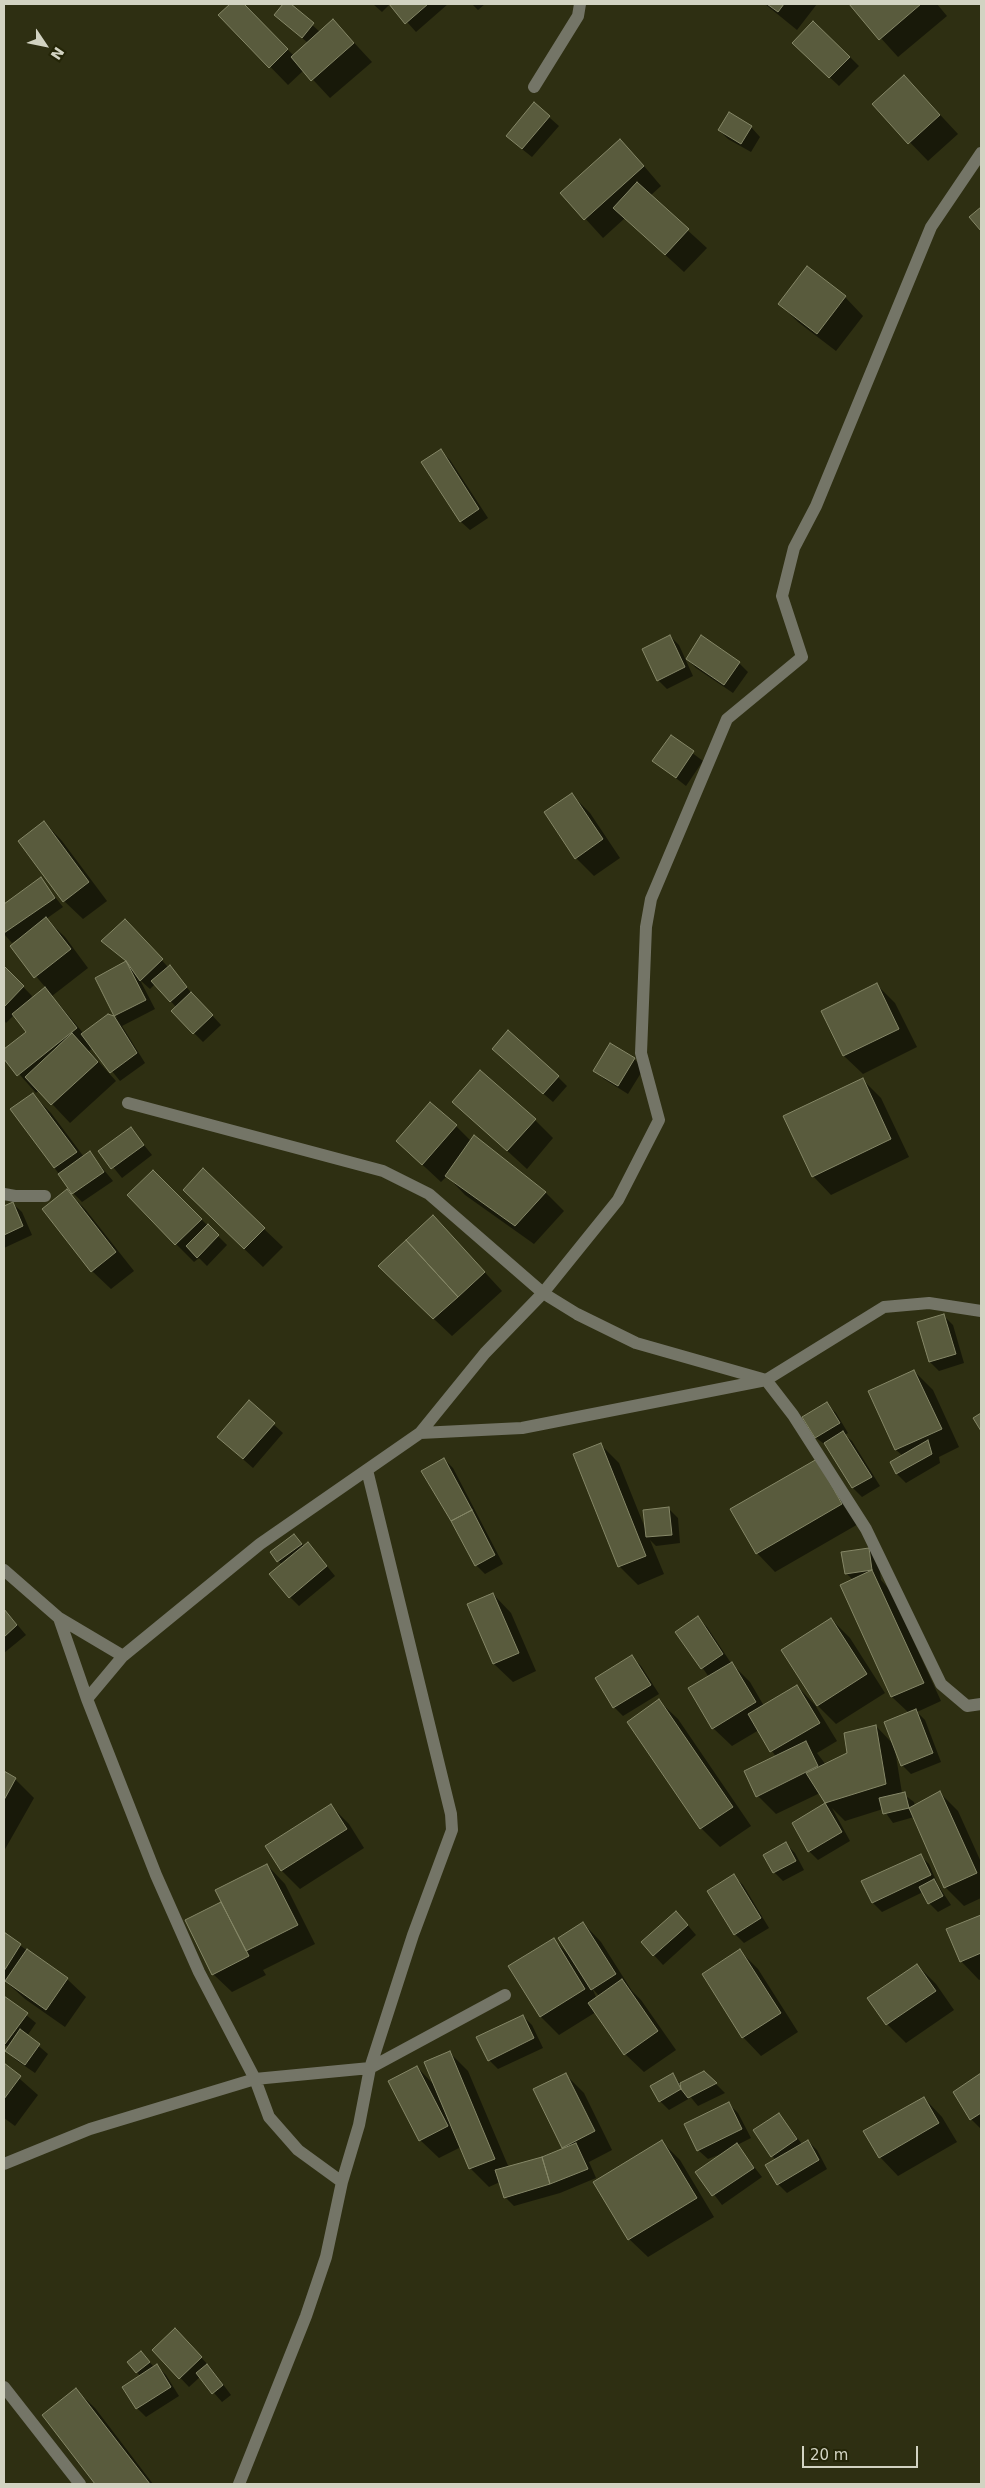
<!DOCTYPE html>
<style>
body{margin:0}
#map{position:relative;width:985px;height:2488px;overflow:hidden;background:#2e2f12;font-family:"DejaVu Sans",sans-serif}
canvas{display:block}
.frame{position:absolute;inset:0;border:5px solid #d2d3c2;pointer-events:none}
.north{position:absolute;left:20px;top:20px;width:50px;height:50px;-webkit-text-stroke:4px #242507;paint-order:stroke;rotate:124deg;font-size:14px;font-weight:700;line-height:20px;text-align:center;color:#d2d3c2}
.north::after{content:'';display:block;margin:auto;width:18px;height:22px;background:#d2d3c2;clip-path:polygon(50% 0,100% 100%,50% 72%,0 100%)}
.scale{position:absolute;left:802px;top:2446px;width:116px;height:22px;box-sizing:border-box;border:2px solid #d2d3c2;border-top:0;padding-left:6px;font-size:15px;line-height:18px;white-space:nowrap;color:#d2d3c2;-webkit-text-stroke:4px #242507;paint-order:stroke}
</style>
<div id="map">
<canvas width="985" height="2488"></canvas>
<div class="frame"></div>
<div class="north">N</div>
<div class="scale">20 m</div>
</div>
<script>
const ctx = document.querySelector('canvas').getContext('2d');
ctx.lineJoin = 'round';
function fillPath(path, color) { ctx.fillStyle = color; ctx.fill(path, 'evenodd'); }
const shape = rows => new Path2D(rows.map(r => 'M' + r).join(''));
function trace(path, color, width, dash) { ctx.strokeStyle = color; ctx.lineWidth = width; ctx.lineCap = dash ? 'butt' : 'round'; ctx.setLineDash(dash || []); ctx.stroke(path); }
const shadow = shape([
 [232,4,243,4,294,56,308,43,275,15,284,4,289,4,320,32,333,20,372,62,330,98,304,70,288,85,220,15],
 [373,4,390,4,382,12],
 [391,4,448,4,416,32],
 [472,4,485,4,478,10],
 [765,4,817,4,797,30],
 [850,4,937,4,947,16,898,57],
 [803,52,850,57,859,66,839,86],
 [904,76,958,134,928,161,873,104],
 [534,104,559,126,532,157,517,145],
 [751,127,760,137,751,152,728,139,719,130],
 [638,159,661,186,650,196,707,248,684,272,625,218,603,238,562,193],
 [808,268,845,297,863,316,836,351,798,322,780,304],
 [441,451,450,460,488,518,470,530,460,521],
 [670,636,679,645,693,676,667,689,658,680],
 [702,637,739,663,748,672,733,693,696,668,687,659],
 [671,737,703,761,686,786,654,761],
 [572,795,590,813,620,858,594,876,576,858],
 [44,822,62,841,107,901,83,919,64,901],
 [41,879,63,907,46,919,65,937,88,968,52,996,84,1034,108,1016,117,1018,96,979,127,962,112,950,134,930,221,1025,203,1042,194,1033,176,1007,155,984,150,989,140,980,155,1009,122,1026,145,1063,120,1081,93,1048,89,1051,116,1081,70,1123,39,1090,36,1093,4,1057,4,1051,28,1032,14,1015,6,1023,4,1020,4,967,32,996,30,1001,46,988,11,947,19,941,18,939,12,943,4,934,4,905],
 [877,985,895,1003,917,1047,863,1074,844,1056,823,1011],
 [502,1058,558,1077,567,1086,553,1102],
 [634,1059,644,1068,628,1094,604,1079,595,1070],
 [863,1080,881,1098,909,1157,831,1195,813,1176],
 [33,1095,51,1113,84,1157,90,1153,113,1181,82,1202,73,1193,12,1110],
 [454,1102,535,1120,553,1138,527,1169],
 [456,1126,471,1141,474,1137,546,1193,564,1211,534,1244,465,1195,447,1176,441,1182,397,1141],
 [131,1129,152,1155,122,1178,100,1151],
 [172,1190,227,1245,207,1266,199,1258,194,1262,176,1244],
 [67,1191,85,1209,134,1271,111,1289,92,1271,44,1209],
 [12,1203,22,1212,32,1235,4,1248,4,1207],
 [203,1209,264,1229,283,1247,263,1267],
 [433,1216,502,1291,452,1336,398,1285],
 [944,1316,953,1325,964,1363,939,1371,930,1362],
 [914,1371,933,1390,959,1447,939,1457,940,1463,906,1483,897,1474,891,1463,903,1456,896,1450,870,1392],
 [249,1402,283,1433,253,1468,228,1446],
 [827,1404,836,1413,848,1433,845,1435,852,1441,880,1486,862,1497,853,1488,827,1446,816,1438,804,1418],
 [601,1445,619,1463,645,1528,669,1509,678,1518,680,1543,656,1546,650,1540,664,1574,638,1585,620,1567,575,1455],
 [444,1459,453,1468,503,1564,485,1574,476,1565],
 [817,1461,860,1523,775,1572,757,1553],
 [294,1536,304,1546,308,1543,335,1576,299,1606,290,1597,282,1564,278,1561],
 [869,1549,878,1558,881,1580,890,1590,941,1701,917,1712,925,1720,941,1762,911,1774,902,1765,895,1750,902,1793,914,1802,915,1806,940,1793,958,1811,981,1862,981,1898,964,1906,946,1888,914,1817,893,1823,883,1809,845,1821,832,1808,850,1841,818,1860,809,1851,793,1823,827,1804,820,1793,776,1814,758,1796,776,1757,759,1730,732,1746,713,1728,709,1677,677,1632,698,1618,707,1627,731,1663,750,1682,764,1706,797,1686,815,1705,837,1741,817,1753,826,1765,848,1754,876,1726,894,1745,909,1713,892,1697,842,1585,853,1580,846,1573],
 [493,1594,511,1613,536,1671,513,1682,494,1664,469,1604],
 [4,1609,26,1635,4,1653],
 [831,1619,850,1638,885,1693,836,1724,817,1705],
 [632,1657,641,1666,659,1694,623,1716,614,1707],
 [659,1701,678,1719,751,1826,720,1847,701,1828,629,1722],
 [4,1773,15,1779,34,1798,4,1851],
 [330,1805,349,1824,364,1848,300,1889,282,1871,266,1846],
 [786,1844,795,1853,804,1870,783,1881,774,1872],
 [920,1855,929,1864,938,1885,951,1905,938,1912,929,1903,923,1892,882,1912,873,1903,863,1882],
 [267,1865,285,1884,315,1944,263,1970,266,1975,232,1992,213,1974,187,1921,223,1903],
 [734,1876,743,1885,769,1928,744,1943,735,1934],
 [981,1916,981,1979,979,1980,961,1961,948,1929],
 [685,1922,696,1935,663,1965,642,1942],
 [583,1923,601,1942,632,1991,641,2000,676,2050,644,2072,625,2054,596,2012,559,2035,541,2017,510,1967,554,1940,569,1955],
 [592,1988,600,1997,597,1999],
 [4,1934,67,1979,86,1997,65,2027,25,1999,4,1980],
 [740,1951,758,1969,798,2032,761,2056,743,2037],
 [917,1965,936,1984,954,2010,906,2043,887,2024,869,1999],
 [4,1997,36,2023,27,2036,48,2054,35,2073,16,2060,7,2051,9,2048,4,2044],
 [523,2016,532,2025,543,2048,498,2069,489,2060],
 [450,2053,468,2071,509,2168,565,2149,564,2147,565,2074,584,2093,612,2150,589,2162,596,2178,560,2193,514,2206,505,2197,500,2182,489,2187,470,2168,461,2147,439,2158,420,2140,417,2067,436,2087],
 [4,2065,38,2095,15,2126,4,2118],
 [704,2072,725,2093,698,2106,688,2094,688,2098,690,2098,669,2110,660,2101,672,2075,681,2084],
 [981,2075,981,2129,971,2119,954,2093],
 [924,2098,942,2117,957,2142,898,2176,880,2157],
 [729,2104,738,2113,751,2138,737,2145,762,2177,722,2205,697,2172,726,2152,708,2159,698,2150],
 [779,2114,802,2144,808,2141,817,2150,827,2169,787,2193,778,2184,776,2160,772,2156],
 [662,2142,680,2160,714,2217,648,2257,629,2239],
 [184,2339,210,2367,231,2395,222,2402,200,2377,189,2387,154,2350],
 [141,2353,154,2367,157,2366,166,2375,179,2396,146,2417,137,2408,140,2376,137,2372],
 [76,2390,95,2408,153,2484,96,2484,44,2415]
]);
const building = shape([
 [230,4,244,4,288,49,269,68,218,15,230,4],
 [283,4,291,4,314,23,302,38,274,15,283,4],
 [389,4,428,4,405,24,389,4],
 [767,4,784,4,778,12,767,4],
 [849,4,921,4,879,40,849,4],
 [333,19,354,43,311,81,291,57,333,19],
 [813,21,850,57,829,78,792,43,813,21],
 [904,75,940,115,908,144,872,104,904,75],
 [534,102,550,116,522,149,506,136,534,102],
 [729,112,752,126,741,144,718,130,729,112],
 [620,139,644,166,584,220,560,193,620,139],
 [637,182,689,229,665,255,613,208,637,182],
 [981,207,981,231,969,217,981,207],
 [807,266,846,296,817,334,778,304,807,266],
 [441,449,479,509,460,522,421,462,441,449],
 [670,635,685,667,657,681,642,649,670,635],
 [701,635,740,662,724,685,686,659,701,635],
 [671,735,694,751,676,778,652,761,671,735],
 [572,793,603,839,575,859,544,812,572,793],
 [44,821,89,882,63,902,18,841,44,821],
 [41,877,55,898,4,933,4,904,41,877],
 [46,917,71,949,34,978,10,946,46,917],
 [125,919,163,959,140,981,126,961,101,941,125,919],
 [126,961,146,1000,114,1016,95,978,126,961],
 [170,965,187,987,170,1002,151,981,170,965],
 [4,966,24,986,4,1007,4,966],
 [877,983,899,1029,843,1056,821,1011,877,983],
 [45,987,77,1028,17,1076,4,1059,4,1049,26,1032,12,1014,45,987],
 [191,992,213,1015,193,1034,171,1011,191,992],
 [108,1014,114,1016,137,1053,110,1073,81,1034,108,1014],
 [508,1030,559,1076,543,1094,492,1049,508,1030],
 [72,1033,98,1062,51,1105,25,1077,72,1033],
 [610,1043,635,1058,618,1086,593,1071,610,1043],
 [480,1070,536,1119,507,1151,452,1102,480,1070],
 [863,1078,891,1139,812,1177,783,1116,863,1078],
 [33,1093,77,1152,54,1168,10,1109,33,1093],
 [430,1102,457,1125,422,1165,396,1141,430,1102],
 [131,1127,144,1145,111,1169,98,1151,131,1127],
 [474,1135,546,1192,515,1226,445,1176,474,1135],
 [90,1151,104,1172,72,1194,58,1174,90,1151],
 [203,1168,265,1228,244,1249,183,1190,203,1168],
 [153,1170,202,1219,175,1245,127,1195,153,1170],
 [67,1189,116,1252,91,1272,42,1209,67,1189],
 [13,1202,23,1226,4,1235,4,1206,13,1202],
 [433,1215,485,1272,458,1297,406,1240,433,1215],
 [208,1224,219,1235,197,1258,186,1246,208,1224],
 [406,1240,458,1297,433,1319,378,1266,406,1240],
 [944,1314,956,1354,929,1362,917,1322,944,1314],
 [914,1370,942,1429,895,1450,868,1391,914,1370],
 [249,1400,275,1423,243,1459,217,1437,249,1400],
 [827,1402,840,1423,815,1438,802,1417,827,1402],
 [981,1413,981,1431,973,1418,981,1413],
 [843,1431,872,1477,852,1488,824,1443,843,1431],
 [928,1440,932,1454,896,1474,890,1462,928,1440],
 [601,1443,646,1556,618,1567,573,1454,601,1443],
 [444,1458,472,1510,451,1521,421,1471,444,1458],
 [817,1459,842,1504,756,1554,730,1509,817,1459],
 [669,1507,672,1535,646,1537,643,1510,669,1507],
 [472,1510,495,1555,475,1566,451,1521,472,1510],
 [294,1534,302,1544,277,1562,270,1552,294,1534],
 [308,1542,327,1566,289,1598,269,1574,308,1542],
 [869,1548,872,1570,845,1574,841,1552,869,1548],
 [872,1570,924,1683,891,1697,840,1585,872,1570],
 [493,1593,519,1653,493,1664,467,1604,493,1593],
 [4,1609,17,1625,4,1637,4,1609],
 [698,1616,723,1654,701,1669,675,1632,698,1616],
 [831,1618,867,1674,817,1706,781,1650,831,1618],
 [632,1655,651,1685,613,1708,595,1678,632,1655],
 [732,1662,756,1702,712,1729,688,1688,732,1662],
 [797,1685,820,1723,770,1752,748,1714,797,1685],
 [659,1699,733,1807,700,1829,627,1722,659,1699],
 [916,1709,933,1753,901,1766,884,1722,916,1709],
 [876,1725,886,1784,825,1803,806,1773,847,1753,844,1733,876,1725],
 [806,1741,818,1766,756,1797,744,1771,806,1741],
 [4,1771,16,1778,4,1800,4,1771],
 [940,1791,977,1873,944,1888,909,1808,940,1791],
 [905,1792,909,1808,883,1814,879,1798,905,1792],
 [825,1803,842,1832,808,1852,792,1823,825,1803],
 [331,1804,347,1829,281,1871,265,1846,331,1804],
 [786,1842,796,1861,773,1873,763,1855,786,1842],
 [921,1854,931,1875,872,1903,861,1881,921,1854],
 [267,1864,298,1925,246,1951,215,1890,267,1864],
 [734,1874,761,1918,734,1935,707,1891,734,1874],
 [934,1879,943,1896,928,1904,919,1887,934,1879],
 [221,1902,249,1956,212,1975,185,1920,221,1902],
 [676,1911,688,1925,653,1956,641,1942,676,1911],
 [981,1915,981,1953,960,1962,946,1929,981,1915],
 [583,1922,616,1974,591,1990,558,1938,583,1922],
 [4,1932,21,1944,4,1971,4,1932],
 [554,1938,585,1989,540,2017,508,1966,554,1938],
 [27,1949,68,1978,46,2010,5,1981,27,1949],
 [740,1949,781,2013,742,2038,702,1974,740,1949],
 [917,1964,936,1991,886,2025,867,1998,917,1964],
 [622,1979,658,2031,624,2055,588,2003,622,1979],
 [4,1996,28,2013,5,2044,4,2043,4,1996],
 [523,2015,534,2038,488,2061,476,2037,523,2015],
 [20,2029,40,2044,25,2065,5,2051,20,2029],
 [450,2051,495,2159,469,2169,424,2062,450,2051],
 [4,2063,21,2076,4,2099,4,2063],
 [417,2066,448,2126,419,2141,388,2081,417,2066],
 [704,2071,717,2083,688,2098,681,2089,680,2083,704,2071],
 [566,2073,595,2131,562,2148,533,2089,566,2073],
 [673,2073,681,2089,659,2102,650,2086,673,2073],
 [981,2073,981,2113,970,2120,953,2092,981,2073],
 [924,2097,939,2123,879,2158,863,2131,924,2097],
 [729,2102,742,2129,697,2151,684,2124,729,2102],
 [779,2113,797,2139,771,2157,753,2130,779,2113],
 [662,2140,697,2198,628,2240,593,2182,662,2140],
 [808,2140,819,2160,777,2185,765,2165,808,2140],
 [576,2143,588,2169,550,2184,542,2157,576,2143],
 [737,2143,754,2168,712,2196,695,2172,737,2143],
 [542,2157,550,2184,504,2198,495,2170,542,2157],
 [175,2328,202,2357,179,2379,152,2350,175,2328],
 [141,2351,150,2362,136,2373,127,2362,141,2351],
 [157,2364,171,2387,136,2409,122,2387,157,2364],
 [207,2364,223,2385,212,2394,196,2373,207,2364],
 [76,2388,150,2484,95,2484,42,2415,76,2388]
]);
const minor = shape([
 [534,87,578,16,580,4],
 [981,153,931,227,816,506,794,548,782,596,802,657,727,719,651,899,646,927,641,1053,659,1120,618,1200,543,1293,577,1314,636,1343,766,1380,884,1307,929,1303,981,1311],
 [4,1194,15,1196,45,1196],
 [420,1433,522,1428,766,1380,793,1415,866,1529,941,1684,967,1706,981,1704],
 [4,1570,59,1618,123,1656,260,1544,420,1433,485,1353,543,1293,429,1194,383,1171,128,1103],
 [59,1618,87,1699,123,1656],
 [87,1699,156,1875,199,1972,255,2079,269,2117,298,2150,342,2182],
 [4,2164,90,2129,255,2079,370,2068,505,1995],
 [4,2387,80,2484],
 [239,2484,306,2316,326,2257,342,2182,359,2125,370,2068,413,1935,452,1830,451,1814,367,1470]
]);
fillPath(shadow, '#0007');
fillPath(building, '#595b3d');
trace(building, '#858767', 1);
trace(minor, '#747567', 12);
</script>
